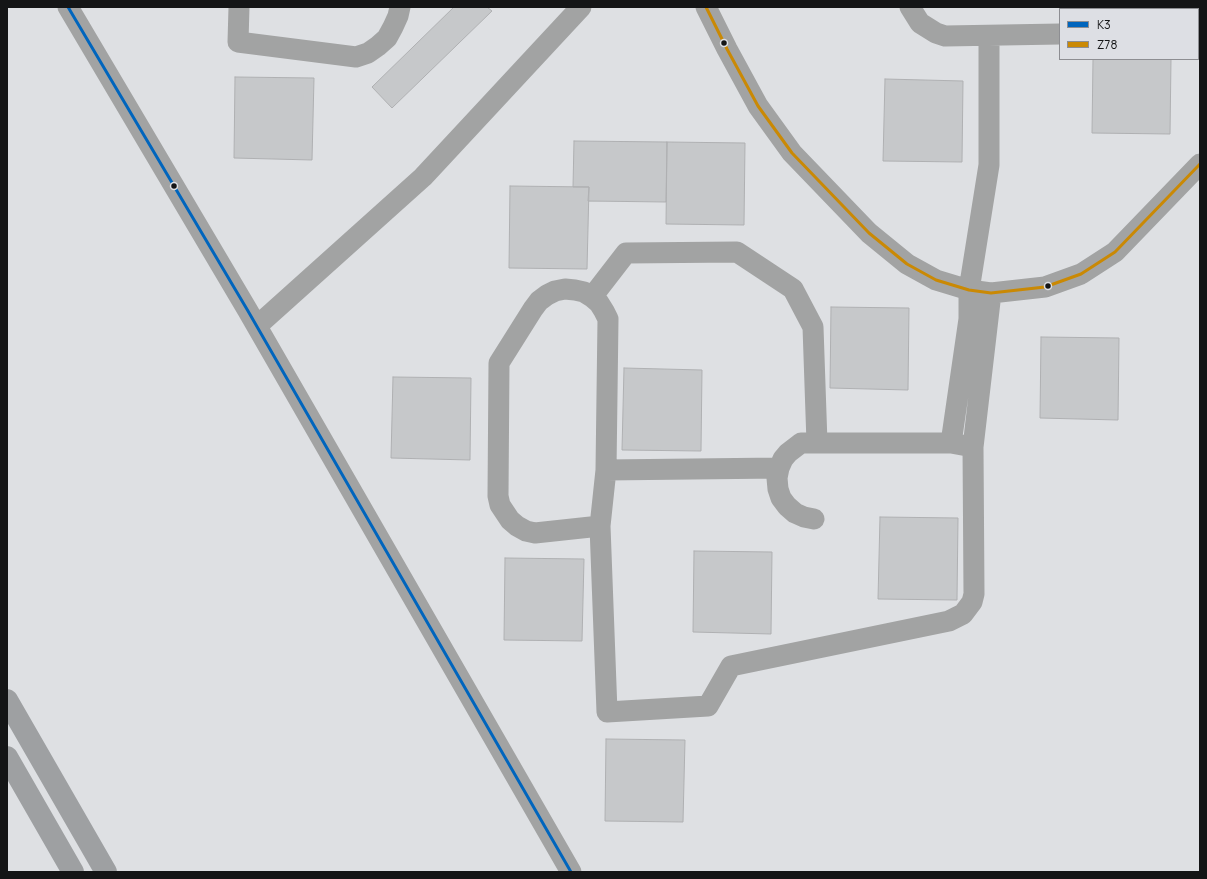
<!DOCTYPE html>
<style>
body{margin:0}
#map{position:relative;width:1207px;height:879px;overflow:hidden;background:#dee0e3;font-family:Manrope,sans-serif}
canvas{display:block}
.frame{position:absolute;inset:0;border:8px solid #141516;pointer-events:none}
.legend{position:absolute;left:1059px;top:8px;width:140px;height:52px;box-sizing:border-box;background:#dddfe4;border:1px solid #8d8e92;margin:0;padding:5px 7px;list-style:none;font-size:12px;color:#141516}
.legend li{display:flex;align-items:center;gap:8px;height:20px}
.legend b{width:20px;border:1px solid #8d8e92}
</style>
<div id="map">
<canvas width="1207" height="879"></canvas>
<div class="frame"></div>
<ul class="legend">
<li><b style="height:5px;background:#0065bd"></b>K3</li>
<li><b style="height:5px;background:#ca8904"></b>Z78</li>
</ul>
</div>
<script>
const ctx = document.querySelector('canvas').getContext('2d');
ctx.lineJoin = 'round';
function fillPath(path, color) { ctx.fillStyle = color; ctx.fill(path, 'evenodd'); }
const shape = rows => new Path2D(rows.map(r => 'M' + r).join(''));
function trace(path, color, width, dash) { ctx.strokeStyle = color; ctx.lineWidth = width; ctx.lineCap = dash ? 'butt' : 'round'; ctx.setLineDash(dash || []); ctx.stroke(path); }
const building = shape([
 [454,7,487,7,492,11,392,108,372,87,454,7],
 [1093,59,1171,59,1170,134,1092,133,1093,59],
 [235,77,314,78,312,160,234,158,235,77],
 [885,79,963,81,962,162,883,161,885,79],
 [574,141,667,142,666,202,588,201,589,187,573,187,574,141],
 [667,142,745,143,744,225,666,224,667,142],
 [510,186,589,187,587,269,509,268,510,186],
 [831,307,909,308,908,390,830,388,831,307],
 [1041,337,1119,338,1118,420,1040,418,1041,337],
 [624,368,702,370,701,451,622,450,624,368],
 [393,377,471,378,470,460,391,458,393,377],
 [880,517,958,518,957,600,878,599,880,517],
 [694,551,772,552,771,634,693,632,694,551],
 [505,558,584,559,582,641,504,640,505,558],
 [606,739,685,740,683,822,605,821,606,739]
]);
const minor = shape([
 [68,7,248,311,571,872],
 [239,7,238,42,356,57,368,53,378,46,387,38,393,27,398,16,400,7],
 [706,7,727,49,758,106,792,153,869,233,907,264,936,280,969,290,991,293,1045,287,1081,274,1115,252,1200,164],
 [910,7,920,23,936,33,945,36,1060,34],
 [1180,7,1181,9],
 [989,36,989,165,969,290,969,319,951,443,973,447,991,293],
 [1198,43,1200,47],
 [592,297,626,253,737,252,793,289,813,327,817,443],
 [257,326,423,177,581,7],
 [606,470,779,468],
 [814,519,804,517,795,513,787,506,781,498,778,489,777,478,779,468,783,459,788,453,801,443,951,443],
 [600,526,535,533,526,531,517,526,510,520,500,505,498,496,499,363,533,309,539,301,547,295,555,291,565,289,575,290,584,292,592,297,599,303,604,311,608,319,606,470,600,526,607,712,708,706,731,666,949,621,963,614,972,602,974,594,973,447]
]);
const highway = shape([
 [7,700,106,872],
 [7,757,73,872]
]);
const bus1 = shape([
 [68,7,248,311,571,872]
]);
const bus2 = shape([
 [706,7,727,49,758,106,792,153,869,233,907,264,936,280,969,290,991,293,1045,287,1081,274,1115,252,1200,164]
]);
const markers = [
 [724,43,3.5,"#141516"],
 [174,186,3.5,"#141516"],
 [1048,286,3.5,"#141516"]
];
fillPath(building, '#c6c8ca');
trace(building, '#afb0b2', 1);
trace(minor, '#a2a3a3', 21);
trace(highway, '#9ea0a2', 22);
trace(bus1, '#0065bd', 3);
trace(bus2, '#ca8904', 3);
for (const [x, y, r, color] of markers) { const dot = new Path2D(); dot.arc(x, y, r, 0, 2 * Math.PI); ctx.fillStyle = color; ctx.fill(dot); trace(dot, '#dddfe4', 1.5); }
</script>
